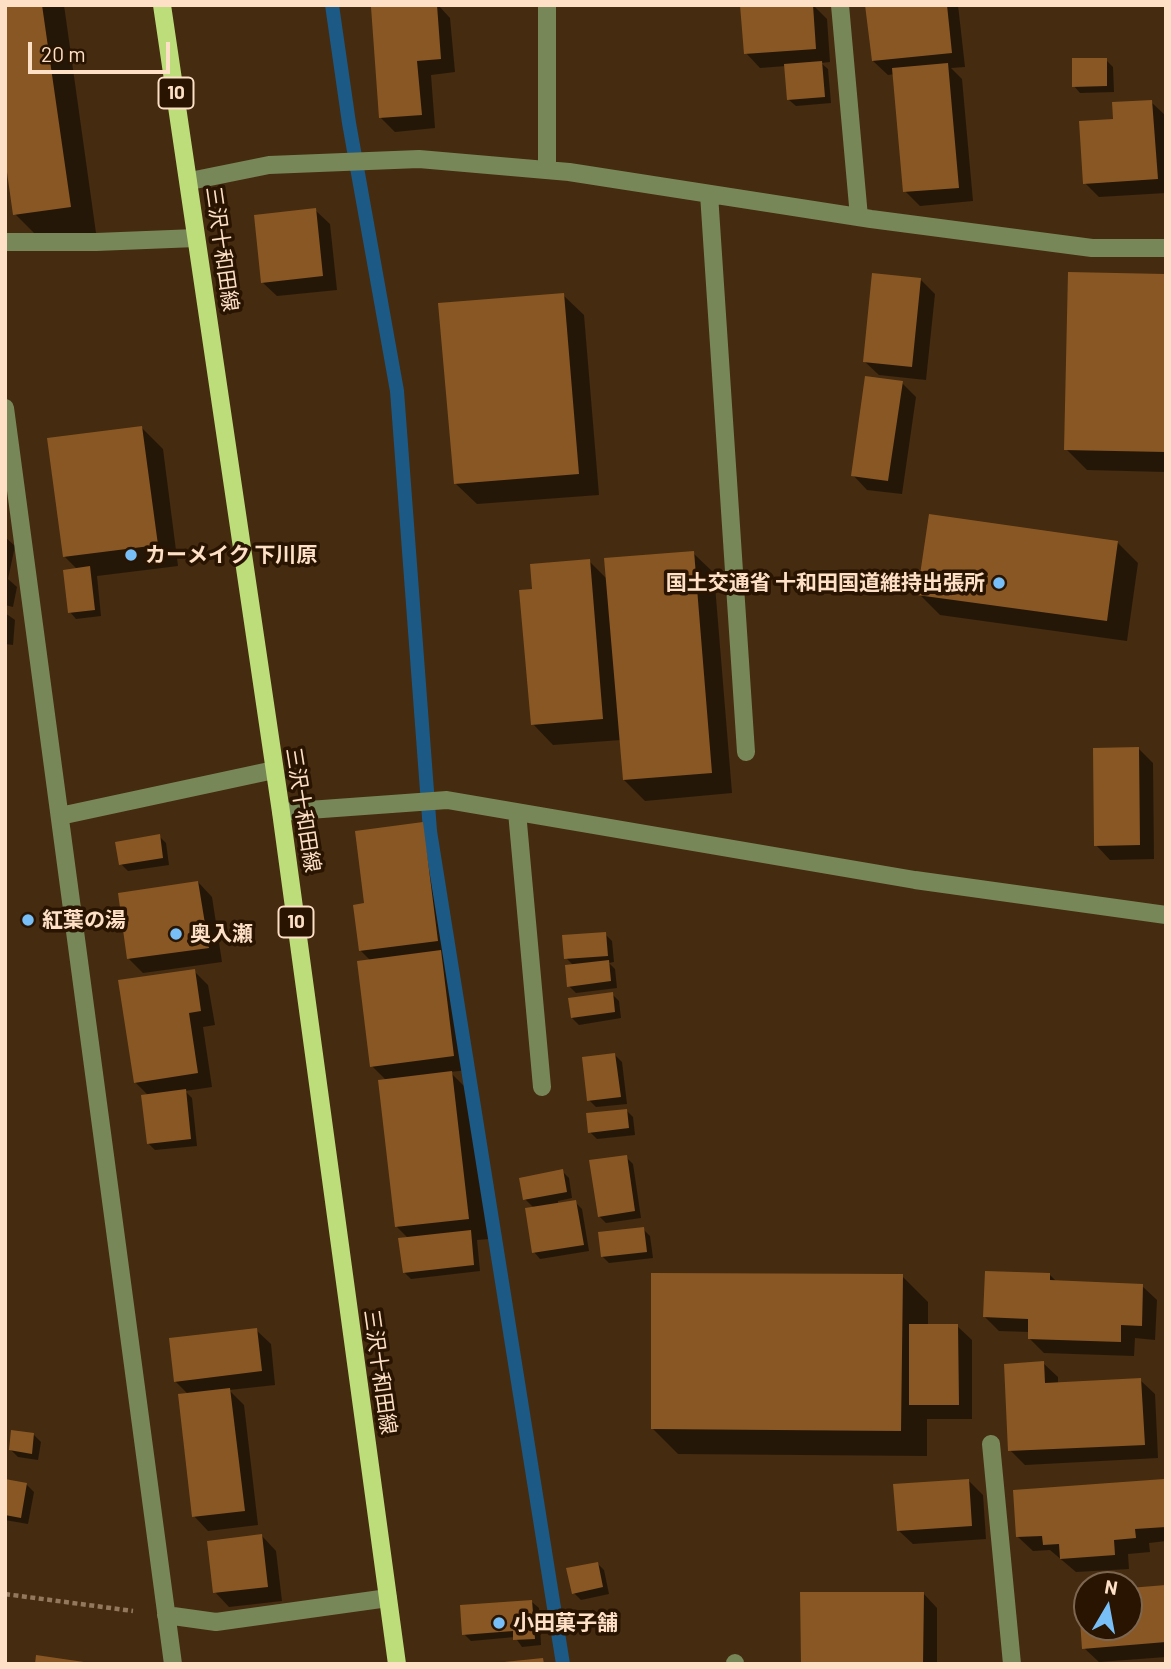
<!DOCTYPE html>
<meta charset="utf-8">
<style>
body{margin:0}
#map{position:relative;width:1171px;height:1669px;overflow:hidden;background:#452b10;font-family:Barlow,sans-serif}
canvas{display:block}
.frame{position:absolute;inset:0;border:7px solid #fde0c6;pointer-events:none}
.north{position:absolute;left:1073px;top:1571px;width:70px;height:70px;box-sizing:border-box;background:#281401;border:2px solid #7d6650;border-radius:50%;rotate:10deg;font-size:19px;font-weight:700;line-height:28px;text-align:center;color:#fde0c6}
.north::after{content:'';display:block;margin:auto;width:24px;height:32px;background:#78bff8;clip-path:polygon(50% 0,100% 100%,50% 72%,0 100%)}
.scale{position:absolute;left:28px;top:42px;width:142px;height:32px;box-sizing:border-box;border:4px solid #fde0c6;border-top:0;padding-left:9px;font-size:21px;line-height:24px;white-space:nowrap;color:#fde0c6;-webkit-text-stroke:5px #281401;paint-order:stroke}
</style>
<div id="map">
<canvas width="1171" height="1669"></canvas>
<div class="frame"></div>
<div class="north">N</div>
<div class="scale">20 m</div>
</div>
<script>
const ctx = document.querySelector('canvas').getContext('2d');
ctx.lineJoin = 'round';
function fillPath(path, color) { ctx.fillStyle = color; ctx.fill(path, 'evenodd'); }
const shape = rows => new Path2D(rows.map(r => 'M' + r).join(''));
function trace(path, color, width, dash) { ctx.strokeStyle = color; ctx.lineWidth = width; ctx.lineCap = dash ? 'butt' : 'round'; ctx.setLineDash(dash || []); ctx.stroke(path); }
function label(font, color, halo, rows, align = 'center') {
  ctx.font = font + ' Barlow,"Noto Sans JP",sans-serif'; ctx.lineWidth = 7; ctx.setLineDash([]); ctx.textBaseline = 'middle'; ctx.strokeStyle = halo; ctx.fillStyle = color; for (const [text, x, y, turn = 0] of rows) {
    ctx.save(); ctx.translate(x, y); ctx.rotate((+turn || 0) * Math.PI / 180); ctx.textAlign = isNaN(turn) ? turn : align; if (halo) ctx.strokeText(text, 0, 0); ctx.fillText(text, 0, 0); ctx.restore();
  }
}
const shadow = shape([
 [5,5,64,5,96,233,41,240,15,214],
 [409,5,438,5,450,18,455,72,431,75,435,128,395,132,381,118],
 [813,5,827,19,830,62,821,63,828,69,831,103,796,106,789,100,786,66,760,68,746,53],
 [867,5,958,5,965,67,951,68,962,79,973,201,920,206,905,191,895,74,888,75,873,61],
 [1106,60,1113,67,1114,92,1080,93,1074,86],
 [1151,102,1166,116,1166,193,1099,197,1085,183,1115,120],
 [315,210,330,224,337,290,277,296,262,282],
 [1164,276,1166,278,1166,472,1087,470,1066,449],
 [921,280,935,294,926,380,879,375,864,361],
 [563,295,584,315,599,495,477,504,456,484],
 [902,383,916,397,902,494,867,490,853,475],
 [142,428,163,449,178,566,97,576,101,616,76,619,70,612,78,570,65,557],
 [5,537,15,546,8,579,17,587,13,607,5,605],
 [1117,542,1138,563,1127,641,940,615,919,594],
 [693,553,714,573,732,793,645,801,624,780,621,740,553,745,533,724,534,590,589,561,607,579],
 [5,613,15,620,13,645,5,644],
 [1139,749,1153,763,1154,859,1110,860,1096,845],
 [422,824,436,838,451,955,444,956,454,966,468,1070,450,1072,472,1094,489,1239,477,1240,480,1271,411,1279,404,1272,409,1239,397,1227,387,1081,372,1066,371,961,361,951,366,905],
 [159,836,166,843,169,865,128,871,121,864],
 [198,882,212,897,222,962,143,973,129,959],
 [605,934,612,941,614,962,609,963,615,969,617,988,576,993,569,986,574,966,566,958],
 [194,971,208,985,215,1025,203,1027,212,1087,185,1091,192,1098,197,1146,155,1150,148,1143,149,1096,135,1082],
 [612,994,619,1001,621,1018,579,1025,572,1018],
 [615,1055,622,1062,627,1104,596,1107,589,1100],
 [626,1110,633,1117,635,1135,597,1139,590,1132],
 [626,1157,633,1164,641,1218,606,1223,599,1216],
 [562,1171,569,1178,572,1198,558,1201,558,1204,575,1202,582,1209,589,1251,540,1259,534,1252,534,1208,525,1199],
 [643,1229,650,1236,653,1258,609,1263,602,1256],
 [1050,1275,1057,1282,1142,1286,1157,1300,1155,1340,1135,1338,1134,1356,1044,1353,1029,1338,1030,1332,999,1331,985,1317],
 [902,1276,928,1302,928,1326,957,1326,972,1340,972,1419,927,1419,927,1456,678,1454,652,1428],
 [256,1330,271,1344,275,1385,229,1390,244,1405,258,1525,208,1531,194,1516,189,1395,175,1381],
 [1043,1363,1058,1377,1058,1384,1140,1380,1155,1394,1158,1458,1025,1465,1010,1450],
 [34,1435,41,1442,38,1460,18,1457,11,1450],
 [968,1480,983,1495,986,1539,913,1544,898,1530],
 [5,1481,27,1485,34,1492,28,1524,5,1520],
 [1164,1481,1166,1483,1166,1541,1149,1543,1150,1552,1128,1554,1129,1569,1076,1572,1050,1550,1033,1551,1018,1537],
 [262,1536,276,1551,282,1601,229,1607,215,1592],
 [597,1563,604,1570,609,1594,581,1600,574,1593],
 [1166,1586,1166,1657,1099,1662,1084,1648,1087,1593,1087,1627,1129,1627,1129,1590],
 [923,1593,937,1608,937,1664,802,1664],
 [532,1602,539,1608,541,1645,522,1647,515,1637,471,1641,464,1634]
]);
const stream = shape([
 [332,5,349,123,397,391,430,831,563,1664]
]);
const building = shape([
 [5,5,42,5,71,207,13,215,5,158],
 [391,5,437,5,441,59,417,61,422,115,379,118,371,7],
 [740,5,813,5,816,49,744,54],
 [865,5,947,5,952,53,872,61],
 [1072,58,1107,58,1107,86,1072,87],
 [822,61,825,97,787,100,784,64],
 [948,63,959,188,903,192,892,68],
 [1152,100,1158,179,1083,184,1079,121,1113,119,1112,102],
 [316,208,323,276,261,283,254,215],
 [1068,272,1165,274,1166,452,1064,450],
 [872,273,921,278,912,367,863,362],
 [564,293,579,474,454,484,438,303],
 [865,376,903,381,888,481,851,476],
 [142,426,158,545,63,557,47,438],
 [929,514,1118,541,1107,621,917,595],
 [694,551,712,773,623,780,604,558],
 [590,559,603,719,531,725,519,590,532,589,530,564],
 [90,566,95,610,68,613,63,570],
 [1139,747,1140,845,1094,846,1093,748],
 [423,822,438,941,359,951,353,905,364,903,355,831],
 [160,834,163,858,119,865,115,842],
 [198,881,209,948,127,959,118,893],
 [606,932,608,956,564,959,562,935],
 [441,950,454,1056,370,1067,357,961],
 [609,960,611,981,567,987,565,965],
 [195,969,201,1011,189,1013,198,1073,134,1083,118,980],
 [613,992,615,1012,571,1018,568,998],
 [615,1053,621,1097,587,1101,582,1057],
 [452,1071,469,1219,395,1227,378,1080],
 [186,1089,191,1139,147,1144,141,1095],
 [627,1109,629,1128,588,1133,586,1113],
 [627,1155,635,1211,598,1217,589,1160],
 [563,1169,567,1192,523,1200,519,1178],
 [576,1200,584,1245,532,1253,525,1208],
 [644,1227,647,1252,601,1257,598,1232],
 [471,1230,474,1265,403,1273,398,1238],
 [985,1271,1050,1273,1050,1280,1143,1284,1142,1326,1121,1325,1121,1342,1028,1339,1028,1319,983,1317],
 [651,1273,903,1274,901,1431,651,1429],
 [909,1324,958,1324,959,1405,909,1405],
 [257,1328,262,1371,174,1382,169,1338],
 [1044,1361,1045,1383,1141,1378,1145,1445,1008,1451,1004,1364],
 [230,1388,245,1511,192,1517,178,1394],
 [11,1430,34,1433,32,1454,9,1450],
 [5,1479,27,1483,21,1518,5,1515],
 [969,1479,972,1526,897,1531,893,1484],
 [1164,1479,1166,1527,1135,1529,1136,1538,1114,1540,1115,1555,1060,1559,1059,1544,1043,1545,1042,1536,1016,1537,1013,1490],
 [262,1534,268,1587,213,1593,207,1541],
 [598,1562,603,1587,572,1594,566,1568],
 [1166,1585,1166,1642,1082,1649,1078,1592,1087,1592,1087,1627,1129,1627,1129,1588],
 [800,1592,924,1592,923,1664,801,1664],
 [532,1600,535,1639,513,1640,513,1631,462,1635,460,1605],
 [36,1655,84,1662,84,1664,35,1664],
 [543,1658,544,1664,504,1664,504,1662]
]);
const path = shape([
 [5,1594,133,1611]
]);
const minor = shape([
 [840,5,859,217],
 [547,169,547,5],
 [190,181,269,165,419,159,569,172,871,219,1092,248,1166,248],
 [709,194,746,752],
 [5,242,96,242,196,238],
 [5,408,173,1664],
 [281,812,447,800,915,880,1166,915],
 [517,812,542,1087],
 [60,816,274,770],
 [991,1444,1012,1664],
 [166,1615,216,1622,388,1598],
 [735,1663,735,1664]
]);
const major = shape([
 [162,5,281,812,397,1664]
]);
const markers = [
 [131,555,7,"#78bff8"],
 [999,583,7,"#78bff8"],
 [28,920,7,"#78bff8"],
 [176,934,7,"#78bff8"],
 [499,1623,7,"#78bff8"]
];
const shields = [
 [176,93,35],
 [296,922,35]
];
const shieldNames = [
 ["10",176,93],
 ["10",296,922]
];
const streetNames = [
 ["三沢十和田線",222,249,82],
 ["三沢十和田線",303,810,81],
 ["三沢十和田線",380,1372,82]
];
const poiNames = [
 ["カーメイク 下川原",145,555],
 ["国土交通省 十和田国道維持出張所",985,583,"right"],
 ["紅葉の湯",42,920],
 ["奥入瀬",190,934],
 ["小田菓子舗",513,1623]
];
fillPath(shadow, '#0007');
trace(stream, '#1c5984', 14);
fillPath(building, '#895723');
trace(path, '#93785d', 4.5, [5, 3.5]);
trace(minor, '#778758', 18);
trace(major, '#bcdd79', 18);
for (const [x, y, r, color] of markers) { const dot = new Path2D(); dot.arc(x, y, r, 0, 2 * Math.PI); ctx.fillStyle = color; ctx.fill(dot); trace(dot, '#281401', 2.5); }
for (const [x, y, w] of shields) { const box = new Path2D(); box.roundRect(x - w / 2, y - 15.5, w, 31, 5); ctx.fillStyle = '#281401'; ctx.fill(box); trace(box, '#fde0c6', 2); }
label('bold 19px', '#fde0c6', null, shieldNames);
label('21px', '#fde0c6', '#281401', streetNames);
label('bold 21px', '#fde0c6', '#281401', poiNames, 'left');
</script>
